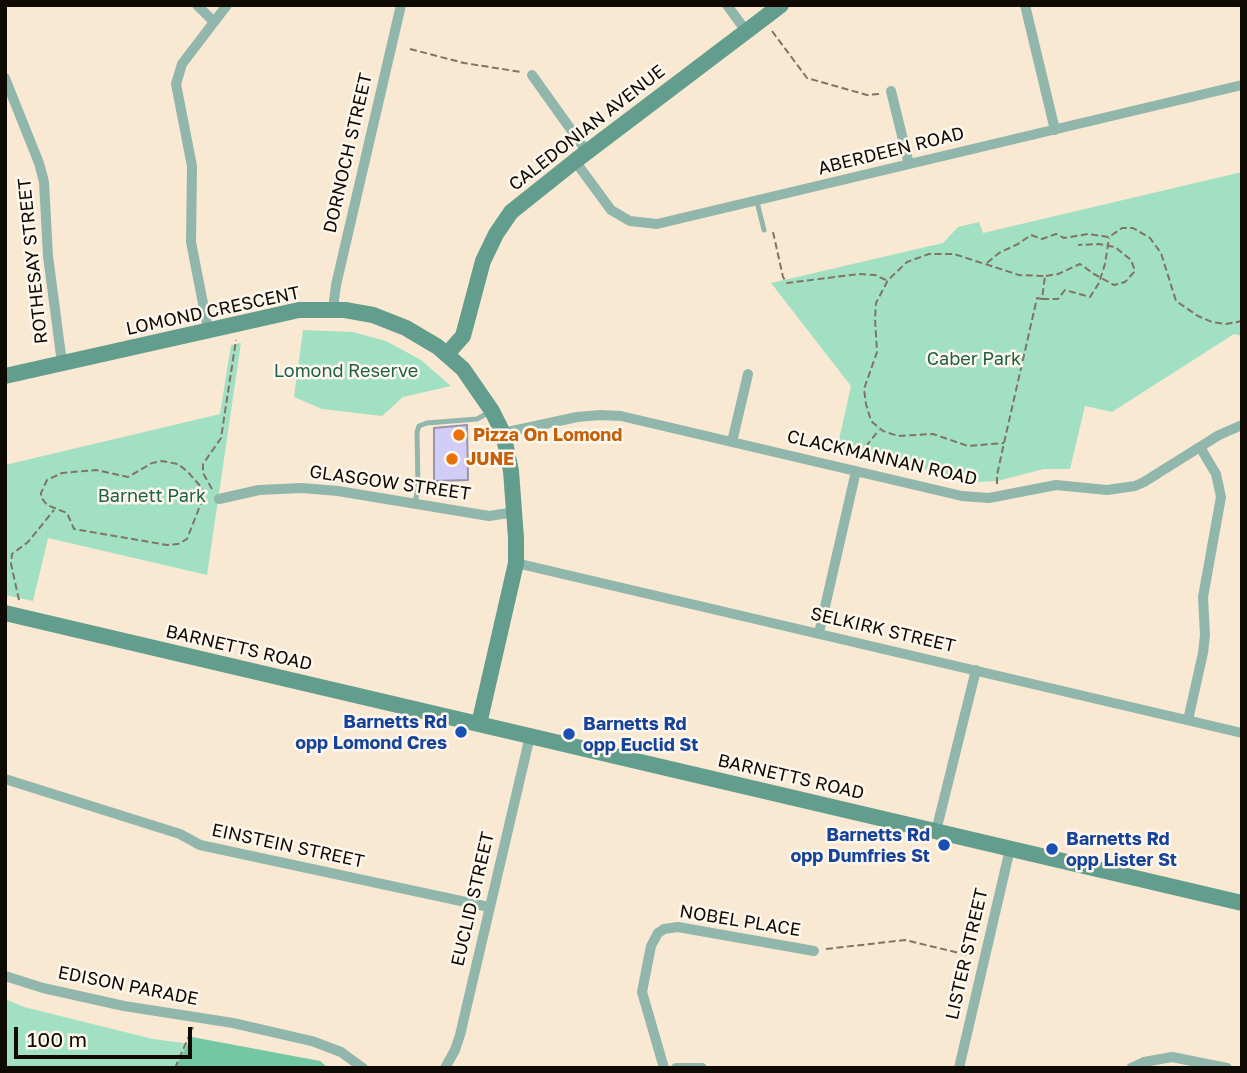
<!DOCTYPE html>
<style>
body{margin:0}
#map{position:relative;width:1247px;height:1073px;overflow:hidden;background:#f9e9d2;font-family:"Golos Text",sans-serif}
canvas{display:block}
.frame{position:absolute;inset:0;border:7px solid #100a04;pointer-events:none}
.scale{position:absolute;left:14px;top:1027px;width:178px;height:32px;box-sizing:border-box;border:4px solid #100a04;border-top:0;padding-left:9px;font-size:21px;line-height:24px;white-space:nowrap;color:#100a04;-webkit-text-stroke:5px #fef7ee;paint-order:stroke}
</style>
<div id="map">
<canvas width="1247" height="1073"></canvas>
<div class="frame"></div>
<div class="scale">100 m</div>
</div>
<script>
const ctx = document.querySelector('canvas').getContext('2d');
ctx.lineJoin = 'round';
function fillPath(path, color) { ctx.fillStyle = color; ctx.fill(path, 'evenodd'); }
const shape = rows => new Path2D(rows.map(r => 'M' + r).join(''));
function trace(path, color, width, dash) { ctx.strokeStyle = color; ctx.lineWidth = width; ctx.lineCap = dash ? 'butt' : 'round'; ctx.setLineDash(dash || []); ctx.stroke(path); }
function label(font, color, halo, rows, align = 'center') {
  ctx.font = font + ' "Golos Text",sans-serif'; ctx.lineWidth = 5; ctx.setLineDash([]); ctx.textBaseline = 'middle'; ctx.strokeStyle = halo; ctx.fillStyle = color; for (const [text, x, y, turn = 0] of rows) {
    ctx.save(); ctx.translate(x, y); ctx.rotate((+turn || 0) * Math.PI / 180); ctx.textAlign = isNaN(turn) ? turn : align; if (halo) ctx.strokeText(text, 0, 0); ctx.fillText(text, 0, 0); ctx.restore();
  }
}
const green = shape([
 [1242,172,1242,336,1234,334,1112,412,1085,406,1070,469,1044,469,997,481,980,482,837,449,851,386,771,283,943,243,958,227,979,222,983,233],
 [303,330,353,332,386,341,421,360,451,386,403,397,382,416,322,409,294,397],
 [241,343,207,575,48,538,33,601,5,595,5,465,220,414,231,345],
 [5,999,24,1007,153,1039,320,1061,328,1068,5,1068]
]);
const forest = shape([
 [192,1037,320,1061,328,1068,175,1068]
]);
const building = shape([
 [467,425,468,480,434,481,434,428,467,425]
]);
const path = shape([
 [772,31,807,78,867,95,880,94],
 [410,49,464,63,521,72],
 [773,232,783,277,787,283,859,274,875,275,886,280],
 [987,263,999,253,1018,244,1031,235,1042,239,1056,234,1064,238,1088,234,1109,237,1122,228,1133,228,1150,238,1161,253,1176,301,1198,316,1212,322,1226,324,1242,321],
 [1046,276,1058,274,1080,264,1094,274,1114,285,1125,282,1135,271,1131,260,1115,247,1099,244,1078,245],
 [1042,299,1058,299,1065,290,1090,297,1099,283,1105,264,1109,238],
 [863,457,867,445,879,430],
 [997,484,997,475,1004,443,1037,298,1042,299,1045,276,1019,275,954,254,929,254,907,262,888,280,876,303,875,319,877,352,864,389,866,404,871,421,883,431,898,436,933,434,968,446,1004,443],
 [212,489,203,473,203,464,221,438,236,340],
 [206,502,201,503,187,539,178,544,167,545,74,529,67,513,47,505,41,497,41,493,47,480,62,473,96,470,128,477,152,463,162,461,178,464,188,472,201,487,206,502,208,501],
 [19,600,11,564,12,554,28,542,54,510],
 [826,949,905,940,972,956],
 [175,1068,193,1027]
]);
const lane = shape([
 [757,202,764,230],
 [415,503,418,488,417,432,419,426,427,423,477,419,488,413]
]);
const street = shape([
 [197,5,214,22],
 [727,5,746,31],
 [1025,5,1055,130],
 [532,75,587,152],
 [5,78,39,163,44,182,48,256,62,363],
 [891,91,909,164],
 [575,161,611,210,630,221,657,224,1242,85],
 [333,309,336,285,401,5],
 [208,329,191,242,192,166,176,84,182,64,227,5],
 [503,433,577,417,600,415,621,416,962,496,989,498,1056,485,1107,490,1135,486,1144,482,1219,435,1242,425],
 [732,442,748,374],
 [219,499,259,490,302,488,338,491,489,516,515,512],
 [516,563,1242,733],
 [819,633,856,471],
 [1188,720,1203,653,1205,635,1203,597,1221,497,1216,474,1200,447],
 [5,779,180,834,200,845,489,907],
 [936,831,976,670],
 [5,976,43,988,124,1006,233,1023,312,1041,341,1052,363,1068],
 [445,1068,455,1050,460,1035,530,736],
 [664,1068,642,992,651,946,658,933,664,929,678,927,814,951],
 [676,1068,702,1068],
 [959,1068,1010,849],
 [1131,1068,1144,1062,1172,1057,1227,1068]
]);
const secondary = shape([
 [447,354,463,336,483,261,496,234,511,212,575,161,781,5],
 [5,376,299,310,345,310,373,315,406,328,438,347,463,369,492,411,503,433,511,471,516,538,516,563,479,724],
 [5,613,1242,903]
]);
const markers = [
 [459,435,7,"#e8710a"],
 [452,459,7,"#e8710a"],
 [461,732,7,"#1a4fb4"],
 [569,734,7,"#1a4fb4"],
 [944,845,7,"#1a4fb4"],
 [1052,849,7,"#1a4fb4"]
];
const streetNames = [
 ["CALEDONIAN AVENUE",587,128,-38],
 ["ABERDEEN ROAD",891,151,-14],
 ["DORNOCH STREET",348,153,-77],
 ["ROTHESAY STREET",33,261,-96],
 ["LOMOND CRESCENT",213,311,-12],
 ["CLACKMANNAN ROAD",882,458,13],
 ["GLASGOW STREET",390,483,8],
 ["SELKIRK STREET",883,630,13],
 ["BARNETTS ROAD",239,648,13],
 ["BARNETTS ROAD",791,777,13],
 ["EINSTEIN STREET",288,846,12],
 ["EUCLID STREET",473,899,-77],
 ["NOBEL PLACE",740,921,9],
 ["LISTER STREET",967,954,-77],
 ["EDISON PARADE",128,986,11]
];
const parkNames = [
 ["Caber Park",974,359],
 ["Lomond Reserve",346,371],
 ["Barnett Park",152,496]
];
const foodNames = [
 ["Pizza On Lomond",473,435],
 ["JUNE",466,459]
];
const transitNames = [
 ["Barnetts Rd",447,722],
 ["opp Lomond Cres",447,743],
 ["Barnetts Rd",583,724,"left"],
 ["opp Euclid St",583,745,"left"],
 ["Barnetts Rd",930,835],
 ["opp Dumfries St",930,856],
 ["Barnetts Rd",1066,839,"left"],
 ["opp Lister St",1066,860,"left"]
];
fillPath(green, '#a1e0c3');
fillPath(forest, '#74c7a3');
fillPath(building, '#d1cdf7');
trace(building, '#9794ac', 2);
trace(path, '#7f7567', 2, [7, 3.5]);
trace(lane, '#91b7ac', 5);
trace(street, '#91b7ac', 10);
trace(secondary, '#629d8d', 16);
for (const [x, y, r, color] of markers) { const dot = new Path2D(); dot.arc(x, y, r, 0, 2 * Math.PI); ctx.fillStyle = color; ctx.fill(dot); trace(dot, '#fef7ee', 2.5); }
label('18px', '#100a04', '#fef7ee', streetNames);
label('18px', '#1f5f47', '#fef7ee', parkNames);
label('bold 18px', '#c56008', '#fef7ee', foodNames, 'left');
label('bold 18px', '#164399', '#fef7ee', transitNames, 'right');
</script>
